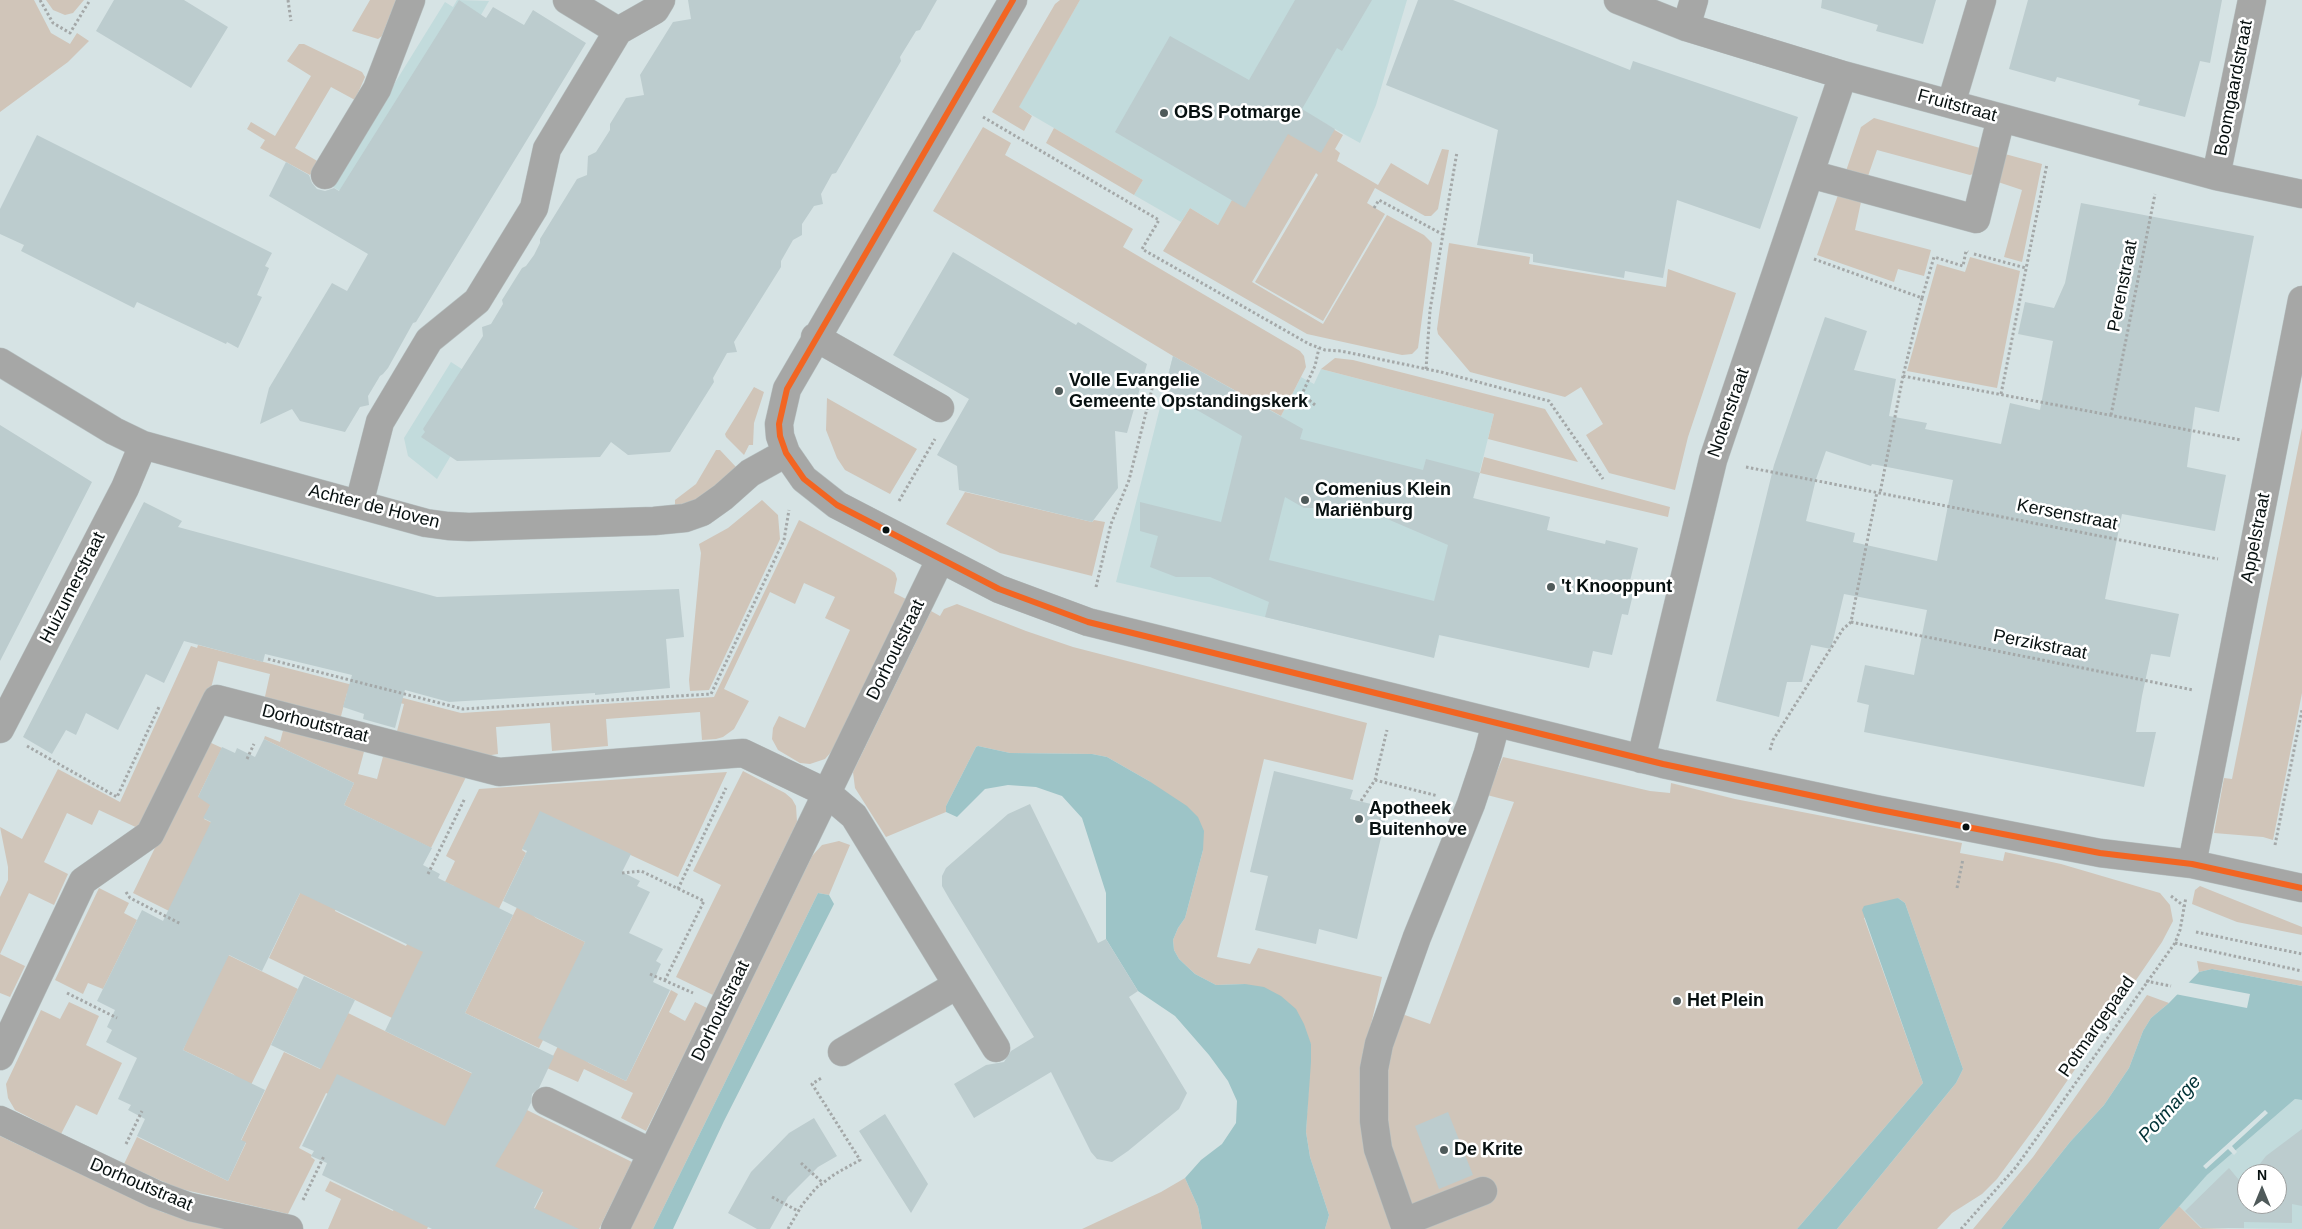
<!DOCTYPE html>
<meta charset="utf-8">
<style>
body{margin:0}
#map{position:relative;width:2302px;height:1229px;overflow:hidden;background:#d6e3e4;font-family:Helvetica,sans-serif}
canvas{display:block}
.north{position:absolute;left:2237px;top:1164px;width:50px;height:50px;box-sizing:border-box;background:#fff;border:1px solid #9c9f9f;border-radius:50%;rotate:0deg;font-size:14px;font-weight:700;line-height:20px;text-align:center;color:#071010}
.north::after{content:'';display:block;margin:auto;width:18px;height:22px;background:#4f5a5a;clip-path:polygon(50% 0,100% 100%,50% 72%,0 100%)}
</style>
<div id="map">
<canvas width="2302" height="1229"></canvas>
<div class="north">N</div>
</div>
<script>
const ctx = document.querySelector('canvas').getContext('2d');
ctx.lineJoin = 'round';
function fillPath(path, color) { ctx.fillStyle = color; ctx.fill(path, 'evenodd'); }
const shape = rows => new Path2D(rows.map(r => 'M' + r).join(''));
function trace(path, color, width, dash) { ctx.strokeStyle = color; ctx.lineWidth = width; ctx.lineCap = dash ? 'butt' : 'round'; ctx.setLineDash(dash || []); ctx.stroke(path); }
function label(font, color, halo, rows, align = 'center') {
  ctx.font = font + ' Helvetica,sans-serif'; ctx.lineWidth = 5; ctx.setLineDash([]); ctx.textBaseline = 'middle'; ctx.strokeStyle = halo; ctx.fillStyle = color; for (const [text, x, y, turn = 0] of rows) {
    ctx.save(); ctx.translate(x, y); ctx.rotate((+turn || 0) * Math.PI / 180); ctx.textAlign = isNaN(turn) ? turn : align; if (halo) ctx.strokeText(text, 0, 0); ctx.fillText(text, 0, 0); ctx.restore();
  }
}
const built = shape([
 [457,0,489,1,370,208,331,186,445,2,453,7],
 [1080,0,1407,0,1376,105,1360,143,1301,110,1218,225,1190,208,1181,222,1134,195,1143,180,1018,107],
 [1173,356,1281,416,1301,377,1314,384,1321,369,1494,414,1434,657,1116,582],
 [451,362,491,388,437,479,408,456,404,438],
 [2295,1099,2302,1100,2302,1229,2201,1228,2179,1206,2207,1175],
 [2247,1174,2277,1174,2277,1204,2247,1204]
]);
const green = shape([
 [0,0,34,0,51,33,70,44,77,33,89,41,68,62,0,112],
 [46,0,84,0,73,13,65,15,53,10],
 [370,0,396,0,382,36,378,39,352,31],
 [1060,0,1080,0,1019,107,1032,116,1024,131,992,112,1055,4],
 [299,44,304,44,362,72,365,77,355,100,331,87,295,148,319,162,310,175,260,148,265,140,247,129,251,122,275,136,311,76,287,61],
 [1301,110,1343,135,1335,149,1340,153,1337,161,1378,185,1391,163,1428,185,1442,149,1449,150,1438,209,1431,216,1425,216,1375,188,1367,203,1385,214,1323,321,1255,282,1318,175,1316,173,1252,282,1323,324,1387,215,1424,235,1432,243,1418,348,1412,354,1402,355,1307,334,1163,251,1190,208,1218,225,1232,200],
 [1874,118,1980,148,1973,174,1970,175,1877,150,1868,176,1846,171,1861,127],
 [983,127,1011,143,1005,155,1133,229,1123,247,1300,351,1304,356,1306,367,1281,416,1173,356,933,211],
 [1054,128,1143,180,1134,195,1046,143],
 [2005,154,2042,164,2022,262,2004,257,2022,190,1998,182],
 [1838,195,1861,202,1855,230,1931,250,1924,276,1898,269,1894,282,1817,255],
 [1449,243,1530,257,1529,264,1666,287,1668,269,1736,293,1688,437,1675,490,1609,473,1586,435,1603,424,1581,387,1565,397,1470,372,1438,334,1437,329],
 [1970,257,2020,271,1997,388,1907,371,1937,264,1965,272],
 [1335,358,1353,360,1545,409,1578,462,1488,439,1494,414,1321,369],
 [754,387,764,392,754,423,753,445,749,445,744,455,726,437,725,434],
 [827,398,917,449,890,494,845,470,837,458,826,430],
 [2302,428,2302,693,2273,840,2263,837,2214,833,2224,778,2232,779],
 [716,450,720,450,736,467,711,492,690,504,675,508,675,500,696,484],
 [1484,457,1670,507,1668,517,1480,473],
 [965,492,1092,522,1094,520,1105,522,1092,576,1000,553,946,524],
 [762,500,778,515,780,539,709,690,690,691,689,680,701,553,699,544,728,528],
 [799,520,890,569,895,573,897,579,894,593,906,599,832,751,825,759,810,764,800,763,778,750,772,739,773,728,779,716,805,728,850,630,825,618,835,597,804,583,795,604,770,592,724,689,749,701,734,729,723,737,716,739,702,740,700,712,606,719,608,746,552,751,550,723,496,727,498,754,485,756,396,735,404,704,361,693,360,697,347,693,340,720,264,701,270,674,218,661,211,688,142,830,99,810,92,825,67,813,44,862,68,874,54,905,29,893,0,954,0,897,8,880,8,867,0,827,22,839,58,769,120,802,191,646,197,648,198,645,461,713,714,697],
 [957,604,1026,631,1073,647,1367,723,1353,780,1264,759,1217,957,1250,964,1258,948,1382,977,1364,1055,1394,1229,1325,1229,1329,1215,1310,1157,1306,1132,1311,1044,1245,984,1216,985,1195,974,1179,959,1174,950,1173,940,1178,928,1185,918,1203,850,1149,781,1107,757,1092,754,1010,753,978,746,976,747,946,806,946,812,886,837,855,788,853,772,931,611,940,616,944,609],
 [284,727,365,748,358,774,377,779,384,753,467,775,431,848,344,805,354,783,264,739,265,736,280,742],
 [207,741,222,748,198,797,214,797,204,819,273,852,169,911,133,893],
 [1503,757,1650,791,1670,793,1671,783,1735,799,1962,843,1960,853,2003,861,2005,852,2061,864,2160,893,2170,905,2173,921,2162,942,2039,1122,1997,1179,1982,1194,1952,1213,1937,1229,1837,1229,1956,1083,1963,1069,1905,903,1898,898,1864,918,1923,1083,1797,1229,1419,1229,1389,1146,1384,1078,1391,1049,1402,1014,1430,1024,1514,802,1487,795],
 [743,771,785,793,792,799,796,806,797,822,713,995,676,977,721,885,693,871],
 [727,772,678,877,540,813,522,850,526,853,476,956,392,1018,269,958,302,889,337,906,335,911,406,946,417,924,443,908,454,886,445,882,455,861,446,856,479,789],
 [839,841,850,845,829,895,818,893,653,1229,630,1229,812,856,822,845],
 [2200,886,2302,927,2302,935,2237,922,2192,904,2195,890],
 [99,888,129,903,124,913,137,920,103,989,88,983,83,994,55,980],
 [519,903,536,918,585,942,562,1003,539,1048,465,1013],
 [224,953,298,989,249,1089,233,1074,183,1050],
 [0,954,25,966,10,997,0,993],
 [2197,961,2302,981,2302,986,2212,969,2199,972],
 [671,990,678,994,669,1012,685,1021,695,1002,707,1008,646,1131,621,1118,633,1093,584,1069,578,1082,547,1068,560,1042,589,1063,626,1081],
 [2147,995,2169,1003,2151,1018,2143,1031,2129,1068,2104,1105,2070,1142,2001,1229,1973,1229,2033,1157],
 [69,1002,99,1016,86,1045,122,1063,97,1115,76,1105,61,1134,15,1110,8,1098,6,1084,41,1010,60,1019],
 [348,1013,473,1074,446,1129,348,1103,326,1093,299,1148,312,1155,311,1157,315,1160,288,1214,177,1188,124,1164,137,1137,228,1181,246,1143,241,1141,284,1052,320,1069],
 [527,1110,632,1162,599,1229,552,1229,534,1210,543,1192,454,1148],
 [0,1136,162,1212,226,1229,0,1229],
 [1185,1178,1198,1207,1202,1229,1082,1229,1161,1192],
 [330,1181,393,1211,404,1189,438,1206,427,1229,328,1229,341,1199,325,1191],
 [2179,1206,2201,1228,2229,1229,2159,1229]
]);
const water = shape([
 [978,746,1010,753,1092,754,1107,757,1149,781,1187,806,1198,817,1204,831,1203,850,1185,918,1178,928,1173,940,1174,950,1179,959,1195,974,1216,985,1245,984,1264,987,1281,996,1296,1009,1304,1024,1311,1044,1311,1062,1306,1132,1310,1157,1329,1215,1325,1229,1202,1229,1198,1207,1185,1178,1201,1160,1222,1144,1236,1123,1237,1101,1228,1081,1209,1055,1175,1016,1138,991,1106,939,1106,893,1082,818,1062,796,1036,787,1008,785,985,789,957,817,946,812,946,806,976,747],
 [818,893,829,895,834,904,724,1121,673,1229,653,1229],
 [1898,898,1905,903,1963,1069,1956,1083,1837,1229,1797,1229,1923,1083,1862,910,1864,906],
 [2212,969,2302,986,2302,1100,2295,1099,2207,1175,2159,1229,2001,1229,2070,1142,2104,1105,2129,1068,2143,1031,2151,1018,2169,1003,2199,972]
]);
const pier = shape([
 [2186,982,2250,994,2247,1008,2175,994],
 [2265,1110,2268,1113,2232,1146,2237,1152,2234,1155,2228,1149,2206,1169,2203,1166]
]);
const building = shape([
 [114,0,184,0,228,27,191,88,96,31],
 [459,0,486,18,493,7,524,25,533,10,586,43,416,322,413,323,388,368,383,374,380,376,368,396,369,405,360,407,345,432,300,421,292,409,260,424,269,388,332,283,347,291,368,254,269,196,286,162,309,175,312,183,317,189,325,191,334,188,339,191],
 [688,0,937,0,920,30,916,31,900,57,901,61,836,173,832,174,821,194,823,204,814,206,802,224,802,235,793,240,781,261,781,267,734,342,737,352,727,353,713,378,714,382,670,452,628,455,611,442,600,457,457,461,421,437,425,432,423,429,483,336,482,327,491,324,503,304,502,300,522,268,526,266,534,255,540,243,540,239,577,179,587,175,588,156,596,152,610,130,610,124,626,98,644,95,640,75,673,22,691,19],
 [1295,0,1372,0,1342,51,1337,48,1302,109,1335,129,1321,153,1288,134,1245,208,1115,132,1170,36,1249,80],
 [1418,0,1453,0,1630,70,1633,61,1798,117,1760,229,1677,200,1663,278,1625,271,1624,278,1533,262,1533,254,1477,245,1498,130,1386,85],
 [1822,0,1936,0,1923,44,1876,31,1878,25,1821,8],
 [2028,0,2222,0,2210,63,2200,61,2185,117,2138,105,2140,100,2057,77,2055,82,2009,69],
 [37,135,272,253,265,266,269,268,257,295,262,297,238,348,227,342,226,344,137,302,134,308,21,251,24,245,0,234,0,209],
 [2081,203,2254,236,2219,412,2195,407,2187,467,2226,475,2215,531,2122,514,2105,599,2179,614,2170,657,2151,654,2142,696,2136,732,2156,732,2144,787,1864,732,1869,705,1857,702,1865,665,1914,675,1927,610,1844,594,1831,649,1811,645,1802,682,1787,682,1779,717,1716,701,1774,465,1825,317,1867,331,1854,370,1896,379,1889,416,1927,423,1925,429,2001,444,2010,403,2040,410,2053,341,2018,334,2025,302,2054,308,2065,283],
 [1826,451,1871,466,1872,464,1953,480,1937,561,1853,542,1855,533,1806,521,1816,479],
 [953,252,1076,325,1078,322,1147,364,1127,433,1115,431,1118,488,1092,522,959,490,957,466,937,455,969,399,893,355],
 [1173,356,1303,429,1300,439,1423,470,1426,459,1480,473,1473,498,1550,517,1547,530,1605,544,1606,540,1638,548,1629,585,1635,586,1628,615,1622,614,1612,655,1593,651,1589,668,1439,635,1434,658,1265,617,1269,602,1210,577,1176,577,1150,567,1158,536,1140,531,1140,502,1221,522,1242,436,1164,391],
 [1285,497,1304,508,1338,508,1369,518,1371,512,1448,545,1434,601,1269,560],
 [0,425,92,482,0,661],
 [144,502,182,521,178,527,437,597,679,589,684,637,666,639,670,688,595,695,595,693,449,702,405,690,395,728,363,719,364,714,343,707,352,675,265,654,263,662,184,641,164,683,146,674,118,730,86,713,76,735,66,730,52,754,23,737],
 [264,739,354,783,344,805,432,848,423,865,440,874,438,878,513,915,465,1013,554,1056,539,1088,532,1094,531,1103,522,1121,495,1166,543,1190,534,1208,579,1229,432,1229,322,1175,327,1163,311,1156,314,1151,302,1146,337,1074,445,1126,472,1073,385,1031,423,952,300,893,262,971,229,955,183,1050,265,1090,241,1140,246,1142,228,1181,137,1136,145,1119,128,1110,131,1105,118,1099,137,1058,106,1042,112,1030,107,1027,115,1010,97,1001,142,910,163,921,211,822,203,818,210,805,198,797,222,747,235,753,237,748,255,757],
 [1274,771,1353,790,1350,799,1388,808,1357,939,1319,929,1316,944,1255,930,1268,876,1250,872],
 [1030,804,1098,943,1106,939,1138,991,1129,997,1187,1093,1179,1109,1128,1151,1112,1162,1097,1159,1091,1152,1051,1072,974,1118,954,1084,986,1065,1004,1062,1011,1051,1034,1037,950,900,942,886,942,876,946,868,1008,814],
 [540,811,631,854,622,872,640,881,637,886,650,892,629,933,663,949,656,961,661,964,653,982,670,990,626,1081,538,1038,585,942,503,901,527,851,522,849],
 [304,976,355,1000,321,1069,271,1045],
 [1448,1112,1473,1175,1439,1189,1415,1126],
 [885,1114,928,1184,911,1213,859,1131],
 [814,1118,837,1156,818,1167,788,1197,770,1229,757,1229,728,1213,751,1172,789,1133],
 [2302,1129,2302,1206,2292,1204,2292,1223,2244,1222,2244,1228,2202,1228,2185,1211,2229,1168,2243,1185,2247,1180,2247,1204,2277,1204,2277,1174,2252,1174,2266,1156]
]);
const path = shape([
 [40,0,53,23,70,33,90,0],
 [288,0,291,21],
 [983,117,1159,220,1142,249,1309,344,1325,350,1341,351,1441,372,1549,401,1603,479],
 [1374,208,1379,200,1442,234],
 [1974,254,2026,268],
 [1814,259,1922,298,1903,376,1880,493],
 [1922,298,1934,257,1963,266,1966,251,1968,252],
 [1426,369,1430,310,1457,152],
 [1903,376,2241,440],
 [2001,394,2047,164],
 [1315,405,1302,394,1315,366,1319,348],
 [2111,415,2155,194],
 [1746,467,2218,559],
 [899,501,935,439],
 [1096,587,1111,524,1129,480,1155,377],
 [1851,622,2193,690],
 [268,659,463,709,711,694,784,540,789,510],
 [27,746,117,797,159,707],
 [1770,750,1773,740,1843,629,1851,622,1877,492],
 [247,759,254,744],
 [1375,780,1438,796],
 [1361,801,1375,780,1387,730],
 [2275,845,2302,710],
 [622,873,641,871,704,901,665,980],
 [428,874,465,798],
 [1957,888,1963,859],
 [678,889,726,788],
 [126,892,130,898,181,924],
 [2171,896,2184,906],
 [2196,932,2302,954],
 [2175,943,2302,971],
 [650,974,693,993],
 [2146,981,2171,986],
 [67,993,117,1018],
 [126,1144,142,1111],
 [801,1163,823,1183],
 [772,1197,798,1211],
 [303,1200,324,1156],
 [788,1229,802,1205,816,1188,835,1174,860,1160,812,1084,823,1077],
 [1961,1229,2016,1167,2175,943,2180,930,2186,897]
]);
const minor = shape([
 [567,0,618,31],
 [1013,0,787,389,779,424,780,436,786,453,804,479,837,505,999,589,1088,622,1663,764,1875,809,2100,853,2192,864,2302,888],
 [1618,0,1686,27,1843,75,2216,176,2302,194],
 [1686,27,1694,0],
 [1951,104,1982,0],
 [1810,174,1976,219,2001,118],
 [325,175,377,89,411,0],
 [2216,176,2252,0],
 [815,337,940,408],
 [0,362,114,431,143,445,426,523,448,526,469,527,654,521,685,518,702,512,723,497,750,473,786,453],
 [359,504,380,422,429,340,477,301,534,208,547,149,618,31,655,10,661,0],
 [0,729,125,488,143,445],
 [1641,759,1713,460,1843,75],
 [2192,864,2302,300],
 [842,1052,957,985],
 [0,1056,83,881,150,834,217,699,499,772,743,753,827,793,854,816,996,1048],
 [546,1101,652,1153],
 [0,1120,155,1194,190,1207,289,1229],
 [1404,1222,1483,1191],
 [615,1229,940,560],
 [1406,1229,1378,1149,1374,1121,1374,1069,1379,1044,1417,937,1471,804,1488,753,1496,723]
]);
const bus1 = shape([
 [1013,0,787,389,779,424,780,436,786,453,804,479,837,505,999,589,1088,622,1663,764,1875,809,2100,853,2192,864,2302,888]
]);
const markers = [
 [1164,113,5,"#4f5a5a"],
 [1059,391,5,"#4f5a5a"],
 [1305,500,5,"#4f5a5a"],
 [886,530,4.5,"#071010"],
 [1551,587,5,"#4f5a5a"],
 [1359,819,5,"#4f5a5a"],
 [1966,827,4.5,"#071010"],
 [1677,1001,5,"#4f5a5a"],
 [1444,1150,5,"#4f5a5a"]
];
const streetNames = [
 ["Boomgaardstraat",2234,88,-79],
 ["Fruitstraat",1957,106,15],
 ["Perenstraat",2123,286,-79],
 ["Notenstraat",1729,413,-71],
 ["Achter de Hoven",374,507,14],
 ["Kersenstraat",2067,515,11],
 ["Appelstraat",2256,538,-79],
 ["Huizumerstraat",73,588,-63],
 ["Perzikstraat",2040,645,11],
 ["Dorhoutstraat",896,650,-64],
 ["Dorhoutstraat",315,724,14],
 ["Dorhoutstraat",721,1011,-64],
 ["Potmargepaad",2097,1027,-55],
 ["Dorhoutstraat",141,1185,23]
];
const poiNames = [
 ["OBS Potmarge",1174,113],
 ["Volle Evangelie",1069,381],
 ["Gemeente Opstandingskerk",1069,402],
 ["Comenius Klein",1315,490],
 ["Mariënburg",1315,511],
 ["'t Knooppunt",1561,587],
 ["Apotheek",1369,809],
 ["Buitenhove",1369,830],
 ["Het Plein",1687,1001],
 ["De Krite",1454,1150]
];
const waterNames = [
 ["Potmarge",2170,1109,-48]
];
fillPath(built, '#c2dbdc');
fillPath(green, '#d0c5b9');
fillPath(water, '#9dc4c7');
fillPath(pier, '#d6e3e4');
fillPath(building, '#bcccce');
trace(minor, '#b6c0c1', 29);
trace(path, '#a4a8a8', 3, [2.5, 2.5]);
trace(minor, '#a6a7a6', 28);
trace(bus1, '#f26522', 6);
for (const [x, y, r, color] of markers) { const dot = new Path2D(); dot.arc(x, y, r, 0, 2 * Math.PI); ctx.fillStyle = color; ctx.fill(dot); trace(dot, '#fff', 2); }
label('18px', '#071010', '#fff', streetNames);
label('bold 18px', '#071010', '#fff', poiNames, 'left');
label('italic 19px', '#003236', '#fff', waterNames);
</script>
